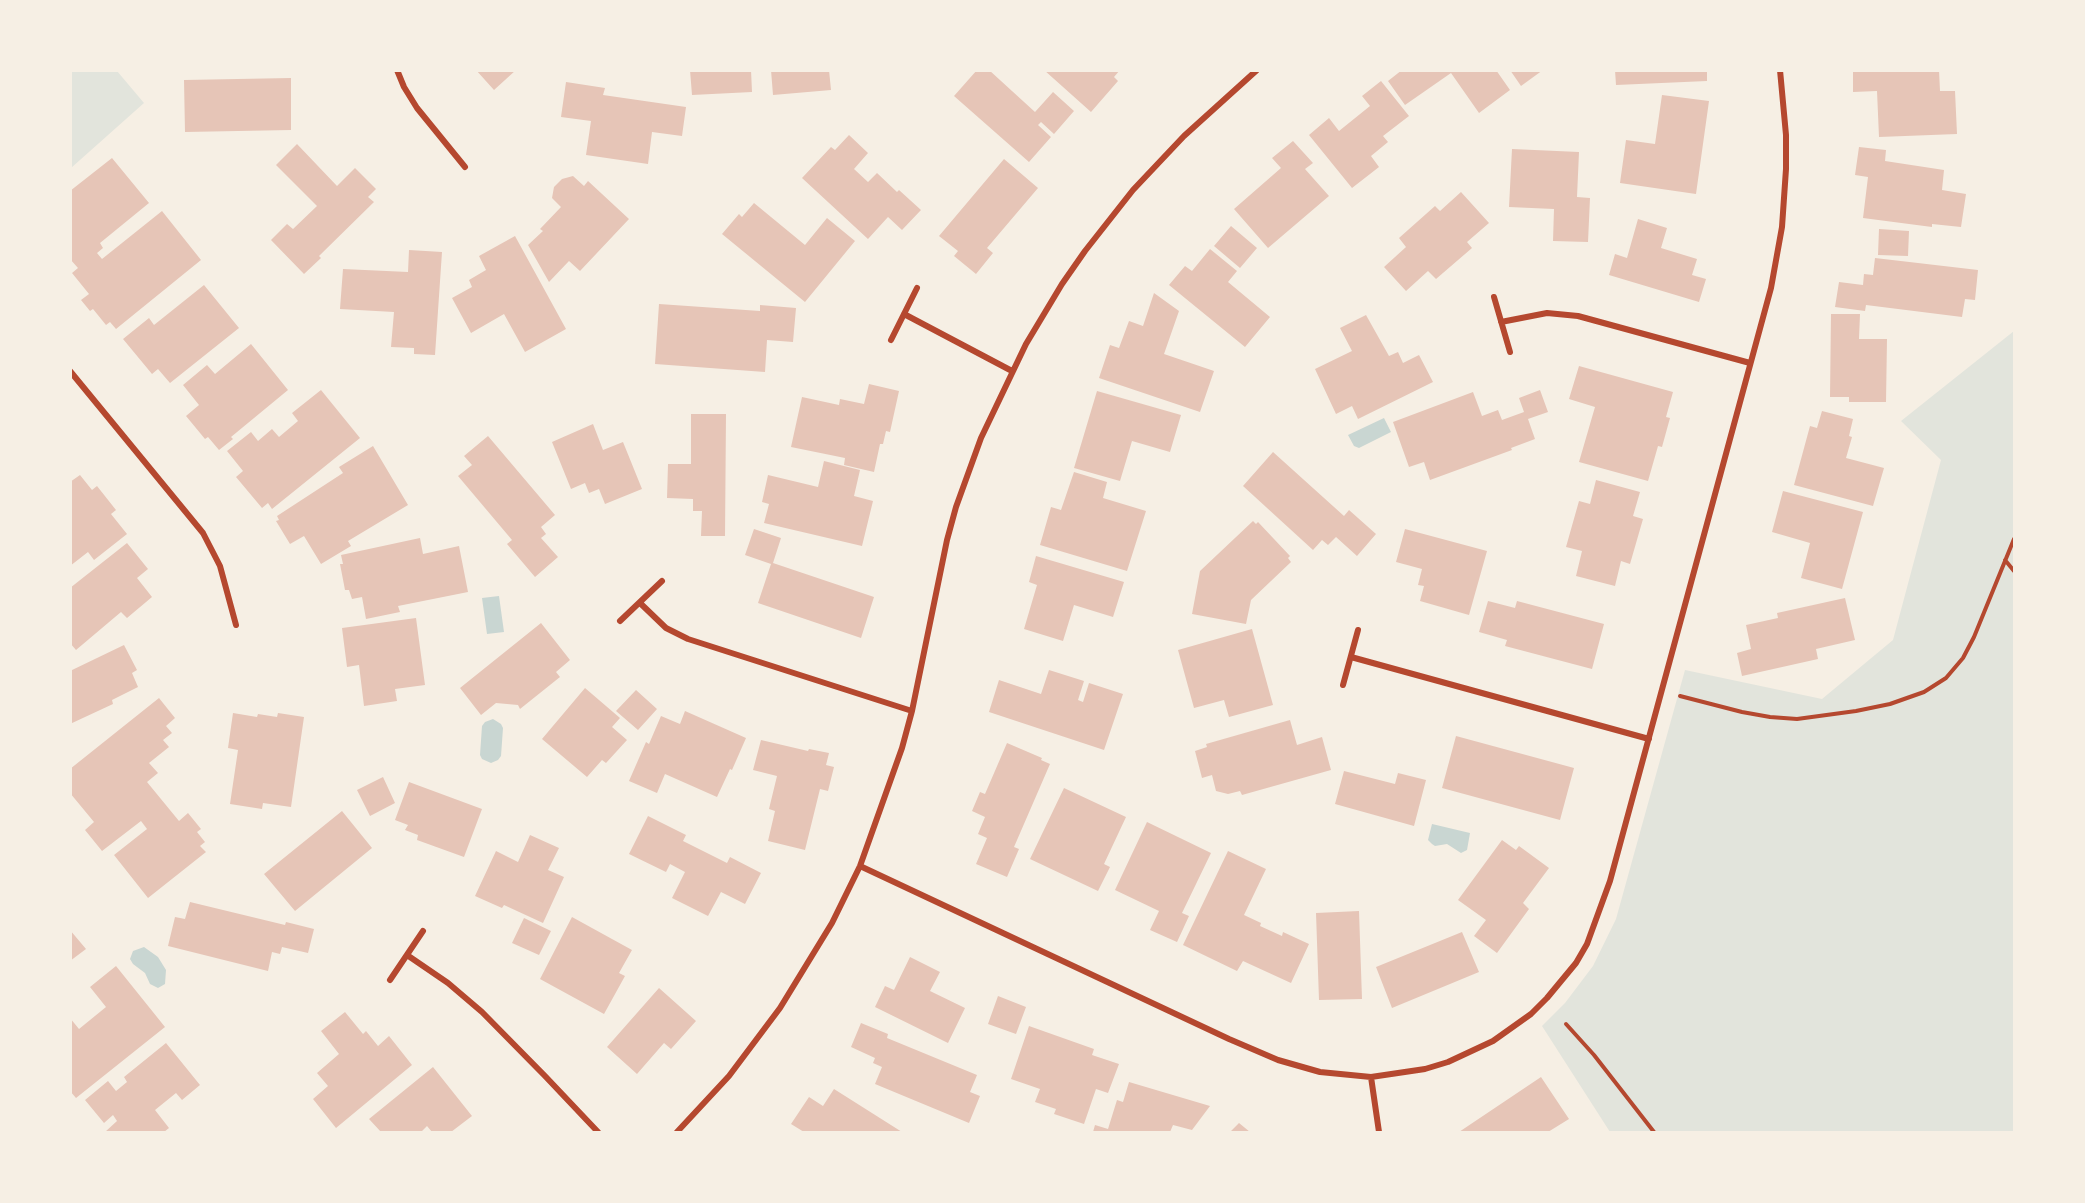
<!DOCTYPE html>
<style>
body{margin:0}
#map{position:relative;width:2085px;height:1203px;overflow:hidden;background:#f6efe4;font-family:Lato,sans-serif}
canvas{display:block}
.frame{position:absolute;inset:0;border:72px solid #f6efe4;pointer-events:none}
</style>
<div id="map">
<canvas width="2085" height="1203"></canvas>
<div class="frame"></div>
</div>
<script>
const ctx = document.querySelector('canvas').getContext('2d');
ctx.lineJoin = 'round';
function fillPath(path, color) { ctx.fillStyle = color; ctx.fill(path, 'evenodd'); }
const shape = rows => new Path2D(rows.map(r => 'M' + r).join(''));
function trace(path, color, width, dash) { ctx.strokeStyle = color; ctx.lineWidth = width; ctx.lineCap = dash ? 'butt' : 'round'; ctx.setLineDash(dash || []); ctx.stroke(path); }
const green = shape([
 [71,70,117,71,144,103,71,168],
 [2014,331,2014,1132,1610,1132,1542,1026,1565,1003,1593,966,1616,919,1685,670,1822,699,1893,640,1941,460,1901,421]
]);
const water = shape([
 [1384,418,1391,432,1359,448,1354,446,1348,435],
 [499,596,504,632,487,634,482,598],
 [493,719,501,724,503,728,501,756,498,760,491,763,482,759,480,755,482,726,485,722],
 [1432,824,1470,833,1467,850,1461,853,1447,844,1435,846,1432,844,1428,840],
 [144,947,158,957,166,970,165,984,158,988,150,984,145,973,133,964,130,959,133,951]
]);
const building = shape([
 [476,70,516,70,494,90],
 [690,70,751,70,752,92,692,95],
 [771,70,829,70,831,90,773,95],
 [977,70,989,70,1035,112,1053,92,1074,111,1054,134,1041,122,1038,125,1051,137,1029,162,954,96],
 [1044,70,1120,70,1114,77,1118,81,1091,112],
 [1402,70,1496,70,1510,90,1479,113,1451,73,1405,105,1388,81],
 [1510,70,1543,70,1521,86],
 [1615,70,1707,70,1707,81,1616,85],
 [1853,70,1939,70,1940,91,1955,91,1957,134,1879,137,1877,91,1853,92],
 [291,78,291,130,185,132,184,80],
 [1381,81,1409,116,1383,136,1388,142,1371,156,1379,167,1352,188,1309,135,1329,118,1339,131,1370,106,1362,96],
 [566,82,605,88,603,95,686,107,682,136,652,132,648,164,586,155,591,121,561,117],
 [1662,95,1709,101,1696,194,1620,183,1626,140,1655,144],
 [849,135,868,153,854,169,868,182,877,173,897,192,899,190,921,210,902,230,888,217,868,239,802,178,831,147,835,150],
 [1293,141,1313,163,1305,169,1329,196,1268,248,1234,209,1281,168,1272,158],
 [297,144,337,186,355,168,376,189,368,197,374,202,319,256,321,258,304,274,271,240,287,224,293,229,317,206,276,165],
 [1859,147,1886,150,1885,161,1944,170,1942,190,1966,194,1961,227,1932,224,1932,227,1863,218,1868,177,1855,175],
 [1512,149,1579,152,1577,197,1590,198,1588,242,1553,241,1554,209,1509,207],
 [112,158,149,203,100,243,103,248,97,253,102,259,162,211,201,260,116,329,110,322,106,325,93,309,90,311,81,300,89,294,72,273,78,268,70,259,70,191],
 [1004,159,1038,188,987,248,993,253,976,274,954,256,958,251,939,236],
 [573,176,584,186,588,181,629,219,580,271,569,261,549,282,528,245,543,231,540,229,561,207,552,198,554,187,562,179],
 [1461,192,1489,223,1467,242,1472,248,1436,279,1428,271,1406,291,1384,267,1406,247,1399,238,1435,206,1440,211],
 [754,203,805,245,827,218,855,241,805,302,722,234,739,214,742,217],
 [1638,219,1667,228,1661,248,1697,259,1692,275,1706,279,1699,302,1609,275,1615,254,1627,258],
 [1231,226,1257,248,1240,268,1214,246],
 [1879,229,1909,231,1908,256,1878,255],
 [515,236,566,329,525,352,504,314,471,333,452,298,472,287,469,280,486,270,479,256],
 [1210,249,1237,271,1228,282,1270,317,1245,347,1169,285,1185,266,1192,271],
 [409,250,442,252,435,355,414,354,414,348,391,347,394,312,340,309,343,269,408,272],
 [1875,258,1978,270,1975,300,1965,299,1962,317,1866,305,1865,311,1835,307,1839,282,1863,285,1864,274,1873,275],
 [204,285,239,328,170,383,158,369,152,374,123,339,149,318,154,325],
 [1154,293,1179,311,1164,354,1214,371,1200,412,1099,378,1110,345,1119,348,1129,321,1143,326],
 [659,304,760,311,760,305,796,308,793,342,767,340,765,372,655,364],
 [1831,314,1860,314,1859,339,1887,339,1886,402,1849,402,1849,397,1830,397],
 [1366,315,1389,356,1398,352,1403,363,1419,355,1433,382,1358,419,1352,406,1336,414,1315,369,1352,351,1340,328],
 [251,344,288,390,231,437,233,439,219,450,208,437,205,439,186,416,199,405,183,385,207,365,215,374],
 [1579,366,1673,392,1666,417,1670,418,1662,447,1658,446,1648,481,1579,462,1595,407,1569,399],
 [869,384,899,391,890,432,886,431,883,444,880,444,874,472,844,465,845,458,791,447,802,397,839,405,840,399,864,404],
 [321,390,360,438,272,509,268,503,262,508,236,477,243,471,227,451,251,432,258,441,272,429,279,437,298,421,292,413],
 [1540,390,1548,412,1528,419,1535,439,1511,448,1512,450,1430,480,1424,462,1409,467,1393,422,1473,392,1482,416,1498,410,1502,420,1524,412,1519,398],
 [1097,391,1181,415,1170,452,1132,441,1120,481,1074,468],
 [1822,411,1853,419,1849,436,1852,437,1846,458,1884,468,1873,506,1794,485,1810,426,1817,428],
 [691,414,726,414,725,536,701,536,702,511,693,511,693,499,667,498,668,464,691,464],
 [593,424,603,450,623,442,642,489,605,504,599,489,589,493,585,483,571,489,552,442],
 [488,436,555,515,541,527,546,534,541,538,558,557,535,577,507,544,512,540,458,476,472,465,464,456],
 [373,446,408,505,348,541,351,546,321,564,304,536,290,544,276,521,279,520,277,516,343,473,339,467],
 [1273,452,1344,516,1349,510,1376,534,1357,556,1336,537,1328,545,1322,540,1313,550,1243,486],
 [824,461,860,470,854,496,873,501,862,546,764,523,769,504,762,502,768,475,818,487],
 [1074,472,1107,482,1103,498,1146,511,1127,571,1040,545,1051,507,1061,510],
 [80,475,92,490,97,486,116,510,111,514,127,534,94,560,88,552,70,566,70,482],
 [1596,480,1640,492,1633,516,1643,519,1630,564,1621,561,1615,586,1576,576,1582,551,1566,547,1579,501,1590,504],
 [1783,491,1863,512,1842,589,1801,578,1810,543,1772,532],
 [1253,521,1256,524,1258,522,1290,556,1288,558,1291,562,1251,600,1246,624,1192,614,1200,571],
 [754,529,781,538,773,563,874,597,861,638,758,603,771,564,745,555],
 [1405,529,1487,551,1469,615,1420,601,1424,586,1418,585,1422,569,1396,562],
 [420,538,423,554,459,546,468,592,398,606,400,612,366,619,362,597,352,599,349,590,345,590,340,564,343,564,341,555],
 [127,543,148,569,137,578,152,597,127,618,121,612,76,650,70,643,70,588],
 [1036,556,1124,582,1113,617,1074,605,1063,641,1024,629,1037,585,1029,582],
 [1845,598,1855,640,1816,649,1818,659,1742,676,1737,653,1751,649,1746,625,1778,618,1777,613],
 [1488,601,1515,608,1517,601,1604,624,1592,669,1505,646,1507,640,1479,632],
 [416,618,425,685,395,689,397,701,364,706,359,665,347,667,342,628],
 [541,623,570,660,556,672,560,677,520,709,518,705,496,703,481,715,460,688],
 [1252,629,1273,705,1229,717,1224,700,1194,708,1178,650],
 [124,645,137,670,132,673,138,687,112,700,113,704,70,724,70,671],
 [1049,670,1084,681,1078,700,1083,702,1089,683,1123,694,1104,750,989,712,999,680,1041,694],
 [585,688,620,718,612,727,627,740,606,763,602,760,587,777,542,739],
 [636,690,657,709,638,730,616,711],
 [159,698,175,718,166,726,172,733,163,740,169,747,149,763,158,773,147,782,179,821,188,813,201,829,197,832,205,842,200,846,206,852,148,898,114,855,147,829,141,821,102,851,85,830,94,822,70,793,70,769],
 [685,711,746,738,732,770,730,769,717,797,665,774,657,793,629,781,646,742,649,744,661,716,680,724],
 [233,713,257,717,258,714,277,717,278,713,304,717,291,807,263,803,262,809,230,804,238,750,228,748],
 [1290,720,1297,745,1322,737,1331,770,1242,795,1240,791,1228,794,1216,791,1212,775,1202,778,1195,751,1207,747,1206,744],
 [1456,736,1574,768,1560,820,1442,788],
 [761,740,808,751,809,749,829,753,826,765,834,767,828,791,820,789,805,850,768,841,775,811,769,809,777,776,753,770],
 [1007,743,1042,758,1041,760,1050,764,1014,847,1019,849,1007,877,976,864,987,838,978,834,985,817,972,811,980,792,985,794],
 [1344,771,1395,784,1398,773,1426,780,1414,826,1335,804],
 [383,777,395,803,370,816,357,790],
 [409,782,482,809,464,857,417,840,418,835,405,830,408,825,395,820],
 [1064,788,1126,817,1104,864,1110,867,1098,891,1030,859],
 [342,811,372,848,295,911,264,874],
 [648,816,686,835,683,841,727,863,730,857,761,873,745,904,721,892,708,916,672,898,685,872,670,864,666,872,629,854],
 [1147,822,1211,853,1182,913,1189,916,1177,942,1150,930,1159,911,1115,890],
 [530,835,559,848,548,870,564,877,543,923,504,905,502,908,475,896,496,851,518,862],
 [1502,840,1516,850,1519,846,1549,868,1523,903,1529,909,1497,953,1474,936,1486,920,1458,900],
 [1228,851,1266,869,1244,915,1261,923,1260,926,1282,936,1283,932,1309,944,1291,983,1243,961,1237,971,1183,945],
 [190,902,285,925,286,922,314,929,308,953,282,947,280,954,272,952,268,971,168,946,175,917,185,919],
 [1359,911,1362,999,1319,1000,1316,913],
 [572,917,632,950,619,973,625,976,604,1014,540,979],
 [524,918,551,931,539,955,512,943],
 [70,930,86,949,70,961],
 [1462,932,1479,972,1392,1008,1376,967],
 [910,957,940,972,930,991,965,1008,948,1043,875,1007,885,986,894,990],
 [116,966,165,1027,76,1098,70,1091,70,1018,79,1029,106,1007,90,987],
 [659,988,696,1021,671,1049,664,1043,637,1074,607,1047],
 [998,996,1026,1007,1016,1034,988,1024],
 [345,1012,363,1034,366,1031,378,1046,389,1036,412,1065,336,1128,313,1099,328,1086,317,1073,339,1054,321,1031],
 [861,1023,888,1034,887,1038,977,1075,970,1092,980,1096,969,1123,875,1084,882,1067,873,1063,875,1058,851,1047],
 [1029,1026,1094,1049,1092,1055,1119,1064,1108,1093,1096,1089,1084,1124,1054,1114,1056,1109,1035,1102,1040,1089,1011,1079],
 [166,1043,200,1085,182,1100,176,1093,155,1110,169,1128,164,1132,105,1132,117,1121,113,1115,104,1123,85,1100,108,1081,116,1091,127,1082,124,1077],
 [433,1067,472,1116,451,1132,432,1132,427,1126,421,1132,381,1132,369,1119],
 [1541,1077,1569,1119,1548,1132,1459,1132],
 [1129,1082,1210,1106,1192,1130,1173,1125,1170,1132,1093,1132,1095,1125,1108,1129,1117,1100,1123,1102],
 [834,1089,902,1132,804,1132,791,1124,809,1097,823,1106],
 [1239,1123,1250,1132,1230,1132]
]);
const path = shape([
 [2005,560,2014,571],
 [1680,696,1742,712,1770,717,1797,719,1856,711,1890,704,1924,692,1946,678,1963,658,1974,637,2014,539],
 [1566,1024,1594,1055,1654,1132]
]);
const minor = shape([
 [397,70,404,87,417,108,465,167],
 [1494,297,1510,352],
 [904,314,1012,371],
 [1501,322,1547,313,1578,316,1750,363],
 [891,340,917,288],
 [70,371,203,533,220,566,236,625],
 [640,603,666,628,688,639,912,711],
 [620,621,662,581],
 [1351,657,1649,739],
 [1343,685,1358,630],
 [860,866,1229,1039,1278,1060,1320,1072,1371,1077,1425,1069,1448,1062,1493,1041,1531,1014,1547,998,1576,963,1587,944,1610,881,1771,288,1782,227,1786,169,1786,135,1780,70],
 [407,955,448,983,482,1012,545,1076,598,1132],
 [390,980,423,931],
 [1371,1077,1379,1132],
 [677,1132,729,1076,780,1008,832,923,860,866,902,748,912,711,947,540,956,507,981,438,1026,344,1062,284,1085,251,1133,190,1184,136,1257,70]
]);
fillPath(green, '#e2e4dc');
fillPath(water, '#c9d6d2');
fillPath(building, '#e6c5b7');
trace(path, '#b5482f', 4);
trace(minor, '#b5482f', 6);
</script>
